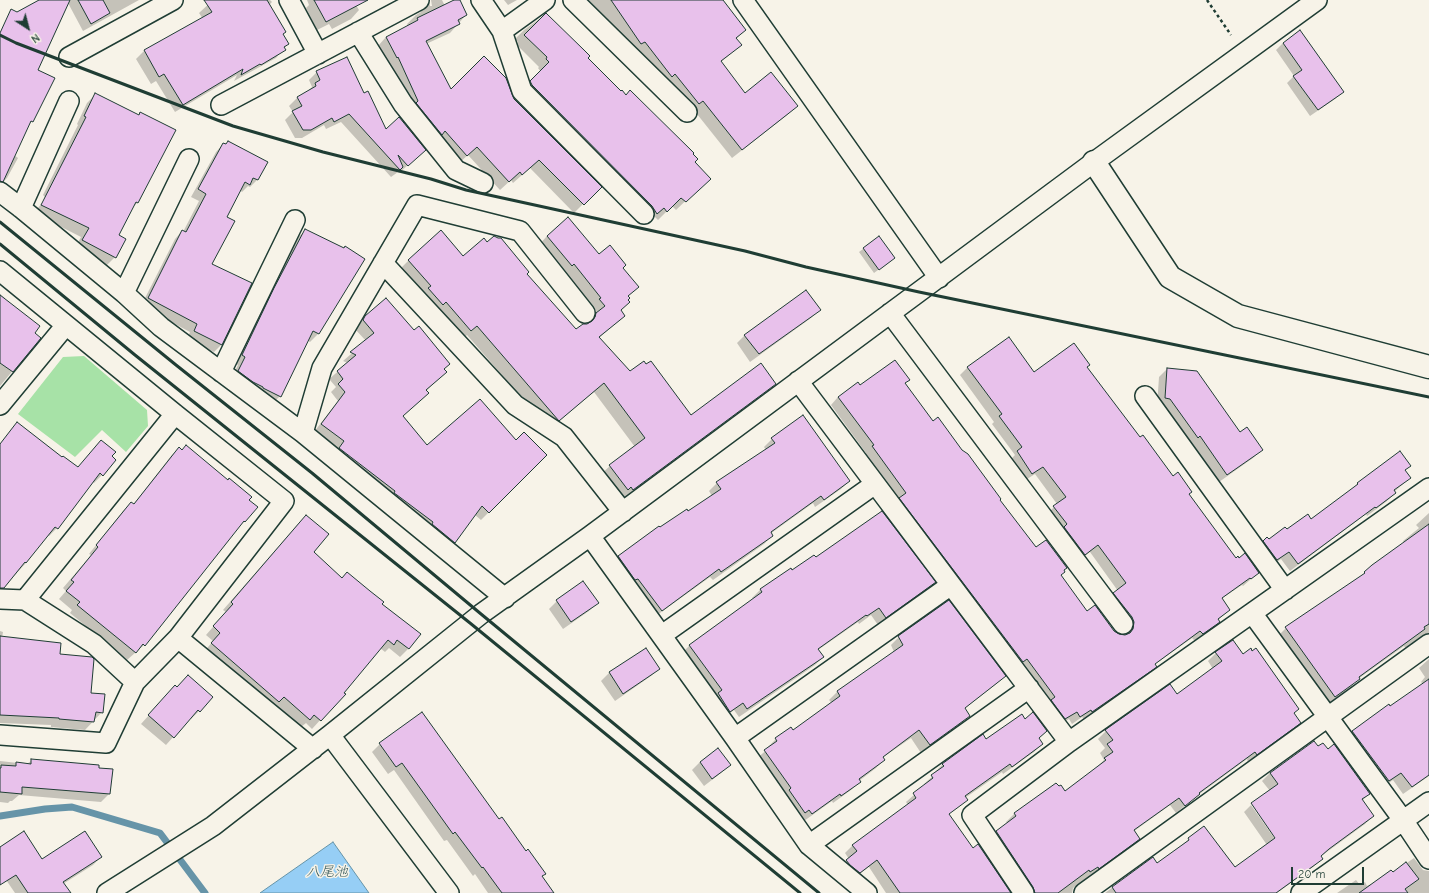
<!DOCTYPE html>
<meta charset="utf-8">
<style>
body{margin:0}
#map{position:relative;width:1429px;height:893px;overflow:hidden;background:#f7f3e8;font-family:"Comic Neue",sans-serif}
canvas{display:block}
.north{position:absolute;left:8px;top:8px;width:40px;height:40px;-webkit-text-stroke:3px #f7f3e8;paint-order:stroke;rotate:144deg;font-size:11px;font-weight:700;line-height:16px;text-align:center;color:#1f3d34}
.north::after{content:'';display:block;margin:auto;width:14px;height:18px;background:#1f3d34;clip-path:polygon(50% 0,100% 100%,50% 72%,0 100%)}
.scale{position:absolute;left:1291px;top:867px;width:73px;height:18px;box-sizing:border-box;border:2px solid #1f3d34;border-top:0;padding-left:5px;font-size:12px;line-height:14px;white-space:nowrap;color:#1f3d34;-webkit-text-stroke:3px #f7f3e8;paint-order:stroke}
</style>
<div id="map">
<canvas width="1429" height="893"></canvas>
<div class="north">N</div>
<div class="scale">20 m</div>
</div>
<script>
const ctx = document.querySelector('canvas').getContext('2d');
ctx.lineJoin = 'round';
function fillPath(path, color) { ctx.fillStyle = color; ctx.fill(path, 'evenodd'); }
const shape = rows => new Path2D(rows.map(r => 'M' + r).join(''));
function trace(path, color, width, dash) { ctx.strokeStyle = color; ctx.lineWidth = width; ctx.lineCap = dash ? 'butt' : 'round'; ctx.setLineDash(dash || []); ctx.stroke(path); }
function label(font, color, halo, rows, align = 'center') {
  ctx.font = font + ' "Comic Neue","Klee One",sans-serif'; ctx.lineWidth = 3; ctx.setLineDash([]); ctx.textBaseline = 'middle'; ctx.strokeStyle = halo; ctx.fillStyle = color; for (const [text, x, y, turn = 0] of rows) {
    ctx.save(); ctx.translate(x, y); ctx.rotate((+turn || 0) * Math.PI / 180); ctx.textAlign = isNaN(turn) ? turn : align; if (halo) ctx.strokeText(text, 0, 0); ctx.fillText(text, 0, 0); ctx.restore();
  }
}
const green = shape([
 [84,356,147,410,148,426,126,452,102,430,75,457,18,414,63,357]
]);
const water = shape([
 [333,842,369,893,260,893,333,842]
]);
const shadow = shape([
 [41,0,139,0,83,31,68,3,37,71,32,121,28,126,14,155,18,158,7,178,0,185,0,48],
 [213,0,270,0,272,2,269,5,285,32,283,34,288,44,276,58,234,81,237,75,175,112,156,81,151,84,136,59,144,51,203,19,199,13],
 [307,0,366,0,356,5,359,10,351,19,332,29,329,24,317,30,306,8,309,5],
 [417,0,429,0,430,6,432,6,431,0,442,0,445,6,459,0,466,15,450,33,426,44,450,91,513,99,600,187,574,213,530,168,513,183,511,180,500,190,468,155,458,164,433,142,378,46,386,37,408,26,407,24,416,15,421,12,421,4],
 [504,0,517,0,508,5],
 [579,0,723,0,745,30,736,39,741,45,721,62,744,95,796,106,787,115,732,158,693,109,632,53,609,20,604,25],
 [546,14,700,187,676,210,672,206,658,220,654,216,648,222,522,91,541,72,538,68,539,67,516,44,518,42,515,39,524,30],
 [1283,43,1343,92,1335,99,1310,116,1287,83,1294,76,1276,50],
 [317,72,364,94,385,131,416,158,399,173,398,172,391,177,341,122,326,129,324,125,302,138,295,138,285,120,293,112,289,106,297,98,307,92,312,87,309,80],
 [95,95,138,116,174,130,137,203,133,207,117,235,115,257,107,265,75,248,81,237,34,213,46,198,43,195,78,125,77,124,87,103],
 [228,142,257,180,250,187,248,186,242,192,240,190,226,217,211,265,251,284,221,345,214,352,187,339,190,332,141,306,175,239,182,231,183,232,199,201,191,197,216,152,223,144,225,145],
 [306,230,364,259,318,334,310,342,307,340,280,396,272,404,231,379,238,365,234,363,266,298,297,238],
 [547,236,599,255,622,268,638,287,627,297,620,311,624,316,599,338,630,373,691,416,775,384,765,394,623,499,600,475,610,466,635,447,594,392,549,429,467,335,461,340,399,270,409,260,463,257,526,274,576,331,586,325,595,315,538,246],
 [879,237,890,261,874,273,859,252],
 [0,294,5,298,5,299,33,334,39,339,0,386],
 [819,310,811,318,750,362,737,343,745,335],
 [366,317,443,369,446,372,426,391,428,393,402,417,427,446,516,442,546,455,481,520,475,515,454,542,446,550,314,432,338,401,331,392,336,387,329,379,348,363,343,361,366,341,355,329],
 [968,367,1034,374,1086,367,1139,439,1188,494,1235,559,1258,573,1243,586,1242,585,1221,599,1229,610,1218,620,1219,622,1211,629,1195,641,1192,638,1154,665,1155,667,1148,674,1084,719,1082,717,1072,724,1069,719,1057,726,865,455,866,453,831,405,838,397,860,386,905,383,933,422,999,500,1036,549,1063,571,1060,576,1087,613,1119,635,1126,635,1126,631,1106,601,1118,591,1090,552,1077,562,1046,515,1057,504,1035,474,1024,481,1010,460,1015,455,992,424,994,422,960,375],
 [1167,369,1240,433,1261,450,1253,458,1219,482,1192,444,1190,445,1157,406,1159,377],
 [772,439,849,481,841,489,815,507,813,503,770,534,772,536,764,544,713,580,710,577,653,618,610,565,618,557,660,528,712,496,709,491,717,483,766,450,764,447],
 [101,441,110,456,102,475,94,483,92,481,57,528,49,536,47,535,26,563,0,591,0,446,62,458,78,468],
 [179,448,245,521,236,529,144,645,127,660,70,613,72,610,59,599,66,591,63,588,91,555,89,554,123,511,131,503,133,505,171,456],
 [1409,466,1405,471,1410,478,1394,492,1395,493,1387,501,1367,516,1366,514,1290,571,1281,559,1269,568,1255,549,1264,541,1269,541,1311,520,1350,491,1358,483],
 [1429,513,1429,639,1419,641,1406,649,1404,646,1358,679,1351,687,1327,705,1278,636,1286,628,1359,578,1373,566,1404,543,1403,541,1419,528,1416,525],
 [298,524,313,552,342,579,381,605,408,649,400,657,389,648,385,652,380,648,343,693,344,694,312,729,306,723,301,727,275,704,270,709,204,652,213,641,206,635,226,612,223,610],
 [816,559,934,582,926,590,878,625,871,615,859,624,858,622,818,650,823,657,815,665,739,717,734,710,722,719,682,653,690,645,754,600,752,598,760,590,790,570,792,571],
 [583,583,597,603,589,611,563,629,549,609,557,601],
 [0,631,3,632,2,638,59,655,102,712,85,730,51,727,51,725,0,723],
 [899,637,1004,676,996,684,964,709,969,716,961,724,921,753,911,738,882,758,884,760,876,768,859,781,859,782,851,790,833,803,832,801,804,821,756,759,769,748,768,747,776,739,793,731,832,703,829,700,837,692,894,652,891,645],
 [645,649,659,668,651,676,615,701,601,681,609,673],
 [1216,653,1243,655,1300,723,1292,731,1248,762,1247,759,1198,795,1176,813,1170,805,1133,832,1139,839,1131,847,1073,888,1072,893,1024,893,989,840,1008,824,1006,822,1014,814,1056,784,1065,792,1097,767,1104,760,1100,753,1105,748,1098,739,1106,731,1177,695,1213,669,1208,661],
 [1429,659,1429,776,1403,794,1393,780,1380,789,1344,740,1352,732,1389,706,1390,707,1423,684,1421,682,1425,677,1419,668],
 [175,686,199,711,191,719,190,718,166,745,141,724],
 [1024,720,1046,731,1038,739,1042,744,1034,752,1003,774,1002,772,965,798,966,800,948,815,973,849,1010,893,886,893,869,867,851,880,839,868,849,859,845,853,853,845,908,805,906,802,925,785,924,784,935,774,935,772,943,764],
 [380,744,499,821,553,893,488,893,475,874,473,876,447,840,444,841,394,770,388,774,372,752],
 [1318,748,1369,794,1362,801,1373,816,1365,824,1320,857,1321,859,1313,867,1277,893,1105,893,1152,858,1157,865,1204,827,1235,868,1267,845,1244,812,1251,805,1277,842,1270,791,1262,781,1270,773],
 [718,749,729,765,721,773,704,786,692,770,700,762],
 [32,760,109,794,101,802,19,795,12,801,10,801,8,803,0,802,0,761,27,764],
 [0,848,42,860,101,857,93,865,63,884,70,893,15,893,0,871],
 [1414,858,1423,870,1429,871,1429,893,1337,893,1356,880,1360,885,1365,882,1367,886,1371,884,1372,885,1392,873]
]);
const stream = shape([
 [0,816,45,809,72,807,160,833,205,893]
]);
const building = shape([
 [39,0,70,0,38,70,55,78,33,122,31,121,3,182,0,181,0,33,11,9,17,12,39,0],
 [78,0,103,0,110,13,91,24,78,0],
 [204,0,267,0,286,32,283,34,289,44,284,47,286,50,261,65,260,64,241,75,243,69,183,105,164,74,159,77,144,50,212,12,204,0],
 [314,0,368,0,326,22,314,0],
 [454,0,460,0,467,15,458,20,460,24,426,41,451,89,484,56,506,78,514,99,602,187,584,205,539,160,522,175,520,172,509,182,477,147,467,156,445,131,442,135,416,103,418,101,398,57,397,58,386,37,418,20,417,18,454,0],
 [611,0,723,0,746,30,736,38,742,45,721,61,745,93,771,72,798,106,742,150,703,101,699,104,675,74,672,77,645,42,641,44,611,0],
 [546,13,584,50,590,56,588,58,621,91,622,90,626,95,630,90,694,153,693,154,698,159,695,162,711,179,686,202,681,198,667,212,664,208,657,214,652,206,532,85,530,81,549,62,546,59,547,57,524,35,546,13],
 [1300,30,1344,92,1318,110,1293,76,1302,70,1283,43,1300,30],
 [347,57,364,93,368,91,386,129,399,117,426,150,408,166,398,155,403,167,400,170,349,114,334,122,332,118,311,130,303,130,292,111,302,106,297,97,316,86,315,83,320,80,316,71,347,57],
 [95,93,139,115,140,112,176,130,138,203,136,202,119,235,126,239,116,258,82,240,89,228,41,205,86,117,84,116,95,93],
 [228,141,268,162,258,180,253,178,250,185,245,182,227,217,235,221,212,264,252,283,222,345,194,331,197,324,148,298,182,230,186,232,206,194,198,189,223,143,226,144,228,141],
 [568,217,599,254,610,245,626,265,623,268,639,287,628,296,630,298,628,300,630,302,621,310,625,316,599,337,630,371,644,361,646,364,651,361,691,415,761,363,776,384,633,490,631,487,628,490,609,465,645,438,604,383,559,421,477,326,471,331,446,302,443,305,428,288,431,286,408,260,441,230,463,256,484,238,487,242,494,236,498,238,501,238,529,272,527,274,576,329,583,324,587,324,592,321,595,317,596,313,605,306,599,299,601,298,574,264,572,266,547,236,568,217],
 [305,229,344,248,345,246,365,259,319,334,313,331,281,397,263,388,263,387,253,382,238,371,245,357,242,355,274,288,305,229],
 [879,236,895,258,879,270,863,248,879,236],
 [806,290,821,310,759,354,744,335,806,290],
 [0,295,40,326,35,333,41,338,13,372,0,363,0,295],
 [386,298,414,330,419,326,450,364,444,369,447,372,426,390,429,393,403,416,427,445,480,399,516,440,524,432,547,455,489,513,482,506,455,543,432,524,433,522,397,495,394,493,395,491,339,448,344,441,321,424,345,392,338,384,343,379,337,371,356,355,350,352,374,333,363,320,365,316,386,298],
 [1009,337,1034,372,1074,343,1090,365,1087,367,1140,437,1143,435,1173,476,1178,472,1192,492,1189,494,1236,558,1238,556,1239,558,1245,553,1259,573,1251,579,1250,578,1222,598,1230,610,1218,619,1220,622,1203,634,1200,631,1155,664,1157,667,1092,712,1091,710,1080,717,1077,712,1065,719,1051,700,1055,697,1027,659,1023,662,899,498,906,493,872,446,874,445,838,397,858,382,860,385,895,360,910,380,905,383,933,421,938,417,962,450,968,454,1001,499,1000,500,1036,547,1046,540,1067,568,1064,570,1065,572,1061,575,1087,611,1095,605,1114,631,1119,634,1125,635,1130,633,1133,629,1134,622,1132,617,1113,593,1126,583,1098,545,1085,555,1064,527,1067,524,1053,506,1066,497,1043,467,1032,474,1017,451,1022,447,999,416,1002,414,967,367,1009,337],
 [1167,368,1197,371,1240,432,1247,427,1263,450,1227,475,1200,436,1198,438,1170,399,1165,398,1167,368],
 [803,415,850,481,824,500,821,496,771,532,773,536,721,572,719,569,662,611,638,579,635,580,618,556,659,526,660,527,687,509,688,511,721,489,716,482,775,443,771,438,803,415],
 [17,422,62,457,63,456,78,467,101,440,116,452,112,456,116,460,103,476,100,473,58,529,55,527,26,563,25,562,4,588,0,588,0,444,17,422],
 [186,445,228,480,229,478,252,497,249,500,258,507,245,522,244,521,145,646,143,644,136,653,77,605,80,602,66,591,74,582,71,580,98,547,96,545,131,502,134,504,179,447,182,450,186,445],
 [1400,451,1411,466,1405,470,1411,478,1394,490,1396,493,1376,508,1375,507,1298,564,1289,552,1277,560,1263,541,1267,537,1269,539,1285,527,1287,529,1308,514,1311,519,1358,484,1357,483,1400,451],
 [882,511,936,582,886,618,879,608,867,616,866,615,818,649,824,657,747,709,743,703,730,712,718,693,722,690,689,645,762,592,760,589,791,568,792,570,814,555,816,557,882,511],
 [306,515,329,534,314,552,342,578,347,572,370,591,384,602,382,604,421,634,409,649,397,640,394,645,388,640,344,693,346,694,321,721,314,715,310,720,284,697,279,702,211,643,220,633,213,626,233,604,231,602,306,515],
 [1429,524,1429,624,1424,627,1425,629,1359,677,1360,679,1335,697,1285,627,1365,573,1364,572,1372,565,1429,524],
 [583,581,599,603,571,622,556,600,583,581],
 [949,600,1006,676,965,708,970,716,930,745,919,730,883,757,885,760,859,779,861,782,841,796,840,794,812,814,809,810,805,813,789,790,791,788,764,750,777,741,775,738,791,727,793,730,840,696,837,691,903,645,898,636,949,600],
 [0,636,61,643,60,654,92,657,94,659,91,693,105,694,103,713,96,712,94,722,59,719,59,718,0,715,0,636],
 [1233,640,1243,654,1251,648,1252,651,1256,648,1299,709,1294,713,1301,723,1257,755,1255,752,1199,793,1200,794,1185,806,1179,798,1134,830,1140,839,1099,869,1098,867,1090,872,1089,870,1058,893,1035,893,1033,887,996,831,1016,816,1014,813,1056,783,1059,786,1061,785,1065,791,1106,760,1104,758,1113,752,1107,744,1113,740,1105,730,1170,684,1177,694,1222,661,1215,652,1233,640],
 [646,648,660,669,623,694,609,672,646,648],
 [188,675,213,697,200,712,198,710,174,738,148,715,175,685,177,687,188,675],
 [1429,679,1429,775,1412,787,1401,773,1389,781,1352,731,1389,704,1390,706,1429,679],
 [422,712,499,819,502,817,526,851,528,849,546,874,542,876,554,893,502,893,483,867,482,868,455,832,453,834,402,763,396,767,379,743,422,712],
 [1033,712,1047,731,1039,738,1043,744,1012,767,1010,764,965,796,968,800,949,814,973,848,978,844,1011,893,900,893,877,860,860,873,850,865,846,860,857,851,852,845,916,798,913,793,933,778,931,775,944,766,942,764,983,734,986,739,1022,714,1025,719,1033,712],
 [1314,741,1318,746,1323,743,1328,749,1334,744,1370,794,1362,799,1374,816,1329,849,1321,856,1323,859,1276,893,1116,893,1112,887,1153,857,1157,863,1189,840,1188,838,1204,826,1235,867,1275,838,1251,803,1278,784,1270,773,1314,741],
 [718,748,731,765,712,779,700,762,718,748],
 [31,759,99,765,99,768,113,769,110,794,22,787,22,794,0,792,0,768,1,768,1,765,16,766,16,762,31,764,31,759],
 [24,831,42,859,85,831,102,857,63,882,71,893,28,893,16,875,0,885,0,847,24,831],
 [1406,862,1419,879,1405,889,1408,893,1359,893,1391,870,1393,872,1406,862]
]);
const path = shape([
 [1207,0,1231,35]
]);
const street = shape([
 [289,0,318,54],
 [481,0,502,31,522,91,644,214],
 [573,0,687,112],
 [743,0,939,278],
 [502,31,545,0],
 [358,32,403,104,456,170,483,183],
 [69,57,173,0],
 [221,105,419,0],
 [0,192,21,208,124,293,161,327,303,433,505,598],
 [21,208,69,101],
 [383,263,515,405,564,437,623,512],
 [0,271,175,414,284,501,178,638],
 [124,293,189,159],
 [890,313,1123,624],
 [221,372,295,220],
 [798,381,1069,742],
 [1145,396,1285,590],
 [0,405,66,325],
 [303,433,322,368,417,205,520,231,585,313],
 [590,536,735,738,809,845,867,893],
 [0,599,25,600,94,644,135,682,178,638,313,749],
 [25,600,175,414],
 [1252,613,1403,820,1429,859],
 [662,635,875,484],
 [0,735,106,743,135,682],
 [330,735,449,893],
 [735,738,951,585],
 [809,845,1029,688],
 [107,893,213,826,330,735,481,614,590,536,1094,162,1317,0],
 [1024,893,972,815,1069,742,1429,488],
 [1084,893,1429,644],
 [1301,893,1429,802]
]);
const secondary = shape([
 [1094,162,1170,277,1238,316,1429,367]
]);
const rail = shape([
 [0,35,16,43,233,126,323,152,431,179,466,190,745,251,806,267,919,292,1429,397],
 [0,222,176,365,312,473,481,614,819,893],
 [0,244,135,355,470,623,800,893]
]);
const waterNames = [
 ["八尾池",327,872]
];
fillPath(green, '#a7e2a7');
fillPath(water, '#96cef5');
trace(water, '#6694a8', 1);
fillPath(shadow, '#0003');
trace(stream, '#6694a8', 7);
fillPath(building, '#e8c1eb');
trace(building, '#1f3d34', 1);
trace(street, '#1f3d34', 22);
trace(secondary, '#1f3d34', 25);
trace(path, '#1f3d34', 2.5, [3, 3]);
trace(street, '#f7f3e8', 19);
trace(secondary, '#f7f3e8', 22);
trace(rail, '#1f3d34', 3);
label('italic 14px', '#375a5b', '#f7f3e8', waterNames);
</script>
